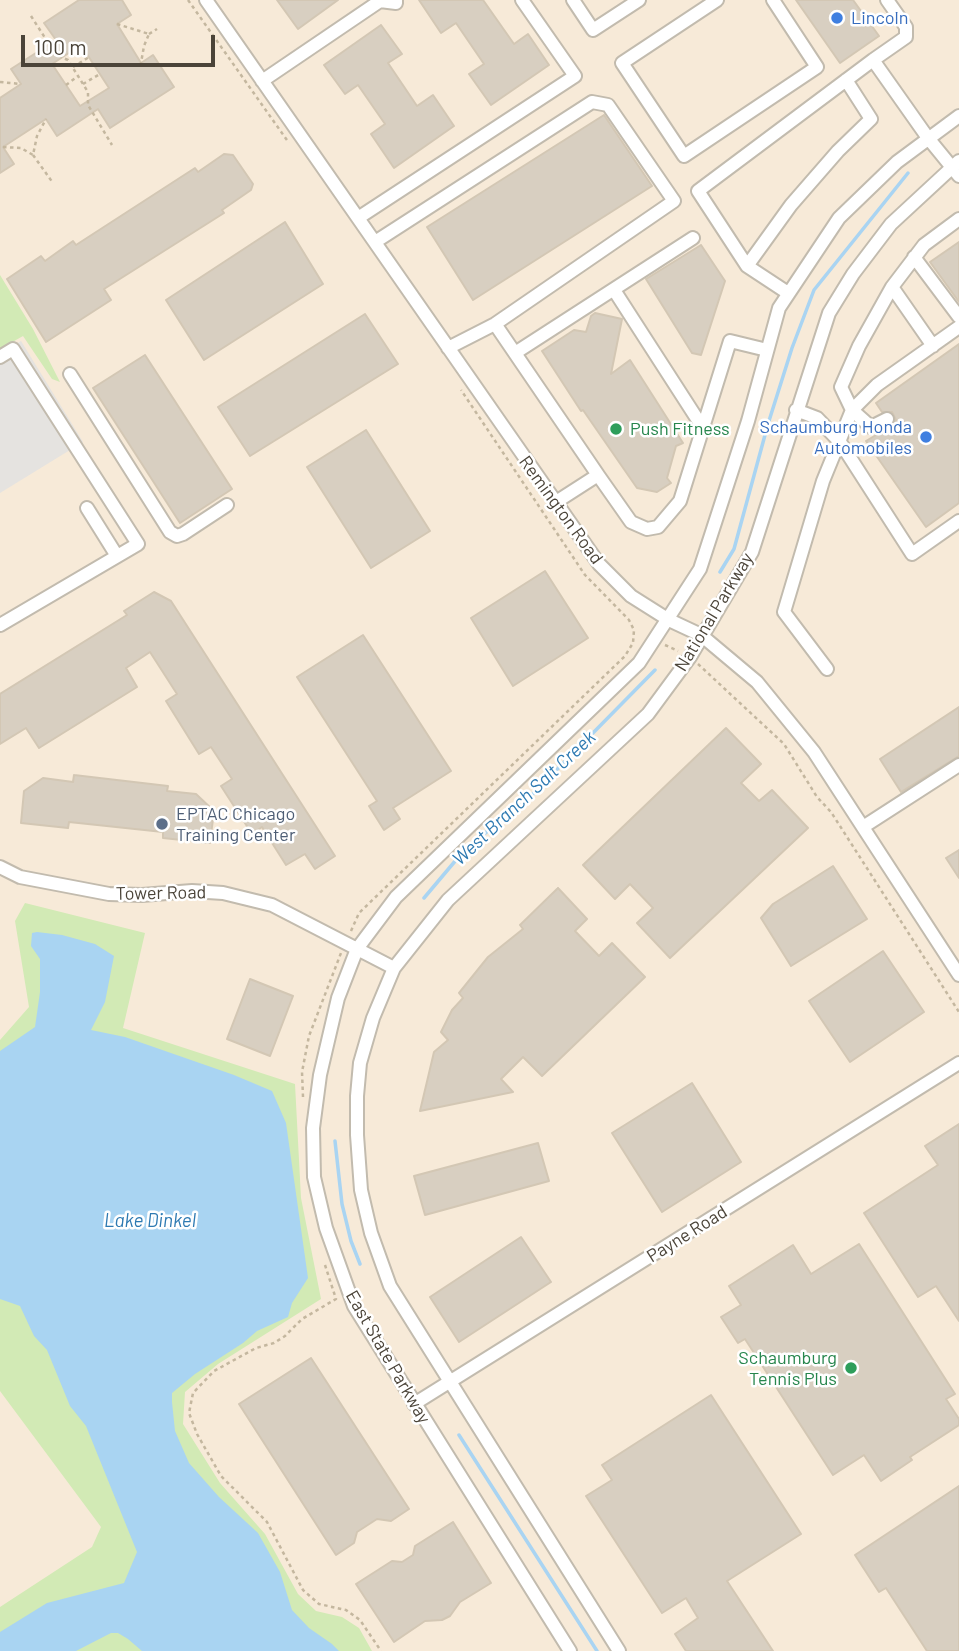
<!DOCTYPE html>
<style>
body{margin:0}
#map{position:relative;width:959px;height:1651px;overflow:hidden;background:#f6f3ec;font-family:Barlow,sans-serif}
canvas{display:block}
.scale{position:absolute;left:21px;top:35px;width:194px;height:32px;box-sizing:border-box;border:4px solid #4b4439;border-top:0;padding-left:9px;font-size:21px;line-height:24px;white-space:nowrap;color:#4b4439;-webkit-text-stroke:5px #fff;paint-order:stroke}
</style>
<div id="map">
<canvas width="959" height="1651"></canvas>
<div class="scale">100 m</div>
</div>
<script>
const ctx = document.querySelector('canvas').getContext('2d');
ctx.lineJoin = 'round';
function fillPath(path, color) { ctx.fillStyle = color; ctx.fill(path, 'evenodd'); }
const shape = rows => new Path2D(rows.map(r => 'M' + r).join(''));
function trace(path, color, width, dash) { ctx.strokeStyle = color; ctx.lineWidth = width; ctx.lineCap = dash ? 'butt' : 'round'; ctx.setLineDash(dash || []); ctx.stroke(path); }
function label(font, color, halo, rows, align = 'center') {
  ctx.font = font + ' Barlow,sans-serif'; ctx.lineWidth = 5; ctx.setLineDash([]); ctx.textBaseline = 'middle'; ctx.strokeStyle = halo; ctx.fillStyle = color; for (const [text, x, y, turn = 0] of rows) {
    ctx.save(); ctx.translate(x, y); ctx.rotate((+turn || 0) * Math.PI / 180); ctx.textAlign = isNaN(turn) ? turn : align; if (halo) ctx.strokeText(text, 0, 0); ctx.fillText(text, 0, 0); ctx.restore();
  }
}
const commercial = shape([
 [0,0,959,0,959,1651,0,1651]
]);
const green = shape([
 [0,275,33,329,60,382,52,379,23,336,0,349],
 [25,903,145,933,123,1028,295,1084,301,1198,321,1299,218,1364,185,1392,183,1424,220,1483,265,1534,298,1594,316,1611,342,1617,359,1628,372,1651,0,1651,0,1607,92,1547,101,1527,0,1391,0,1040,29,1007,15,921]
]);
const parking = shape([
 [21,341,83,442,0,493,0,354]
]);
const water = shape([
 [37,932,62,935,95,944,114,956,105,1002,91,1030,125,1037,234,1075,272,1091,286,1123,308,1278,292,1303,288,1317,257,1331,243,1343,195,1374,172,1393,172,1402,175,1431,189,1463,219,1497,258,1533,280,1572,292,1610,309,1628,332,1644,339,1651,142,1651,128,1639,118,1633,111,1633,76,1651,0,1651,0,1632,47,1603,124,1583,137,1552,86,1426,70,1406,47,1350,34,1336,20,1306,0,1299,0,1051,35,1027,40,992,40,959,31,946,32,933]
]);
const stream = shape([
 [720,572,734,549,768,424,792,348,814,290,908,173],
 [424,898,467,847,523,804,655,670],
 [335,1141,342,1204,351,1241,360,1264],
 [459,1435,597,1651]
]);
const building = shape([
 [79,0,122,0,131,15,117,24,141,63,153,55,174,87,110,128,98,109,57,136,46,119,3,147,14,164,0,173,0,98,21,84,11,69,56,40,44,23,79,0],
 [81,45,109,88,80,106,52,64,81,45],
 [277,0,338,0,298,29,277,0],
 [419,0,483,0,514,44,528,34,549,65,491,105,469,74,484,64,456,23,441,33,419,0],
 [796,0,853,0,879,36,840,63,796,0],
 [381,25,402,54,388,63,417,106,433,95,454,126,394,168,371,134,385,124,358,85,345,94,324,65,381,25],
 [604,115,652,186,473,300,427,227,604,115],
 [224,154,233,155,253,184,251,190,222,210,224,213,104,289,111,300,46,342,7,279,41,256,45,261,73,241,76,245,195,168,198,172,224,154],
 [285,222,323,284,204,360,166,300,285,222],
 [959,242,959,302,930,262,959,242],
 [701,245,725,281,701,355,692,353,646,279,701,245],
 [595,313,622,319,611,374,630,360,683,443,676,446,667,478,671,483,657,492,637,488,583,410,581,411,542,351,574,330,586,332,591,316,595,313],
 [365,314,398,364,250,456,218,407,365,314],
 [959,344,959,503,926,527,866,441,891,426,896,420,892,412,882,412,876,403,959,344],
 [145,355,232,489,180,523,93,388,145,355],
 [366,430,430,531,371,568,307,467,366,430],
 [545,571,588,638,513,686,471,618,545,571],
 [154,592,171,601,335,856,315,869,305,854,286,865,262,827,252,834,221,786,232,779,211,747,199,754,166,701,177,694,150,652,126,668,137,687,39,748,26,728,0,744,0,694,127,615,124,611,154,592],
 [363,635,451,771,393,808,400,819,384,830,369,806,377,801,297,677,363,635],
 [959,707,959,756,901,792,880,759,959,707],
 [726,728,761,764,741,783,759,801,772,790,808,828,670,958,637,923,653,908,630,884,615,899,583,865,726,728],
 [74,775,168,786,167,791,196,794,214,811,210,843,163,838,163,832,69,822,68,828,21,823,24,791,43,778,73,782,74,775],
 [959,850,959,878,946,858,959,850],
 [833,866,867,919,791,966,761,918,773,904,833,866],
 [558,888,587,919,575,931,599,956,612,943,645,977,542,1076,523,1057,501,1079,513,1092,420,1111,434,1052,448,1040,441,1032,452,1010,463,998,459,993,488,957,523,929,520,925,558,888],
 [883,951,924,1012,850,1062,809,1001,883,951],
 [250,979,293,996,270,1056,227,1039,250,979],
 [692,1083,741,1162,662,1212,612,1133,692,1083],
 [959,1124,959,1321,936,1286,918,1297,864,1213,938,1165,925,1146,959,1124],
 [538,1143,549,1181,425,1215,414,1176,538,1143],
 [521,1237,551,1282,459,1342,430,1297,521,1237],
 [859,1244,955,1394,946,1399,959,1419,959,1425,910,1457,912,1460,881,1481,864,1455,833,1475,745,1339,738,1343,721,1317,741,1305,729,1286,793,1245,811,1274,859,1244],
 [311,1358,409,1509,391,1521,377,1519,357,1532,354,1543,336,1555,239,1404,311,1358],
 [711,1395,801,1534,727,1581,773,1651,686,1651,675,1634,698,1618,686,1598,662,1613,586,1496,612,1480,602,1465,711,1395],
 [959,1486,959,1651,927,1651,886,1588,879,1592,855,1555,959,1486],
 [453,1522,491,1583,460,1602,450,1616,442,1620,425,1621,394,1642,356,1584,392,1561,402,1562,413,1555,415,1546,453,1522]
]);
const path = shape([
 [188,0,289,143],
 [31,16,56,55,68,60,88,92,88,105,112,145],
 [117,24,149,34,144,46,141,63],
 [149,34,157,29],
 [73,67,89,57],
 [0,82,21,84],
 [83,84,100,74],
 [66,85,78,76],
 [3,147,21,148,33,155,37,136,46,119],
 [33,155,53,183],
 [665,645,678,651],
 [698,664,784,744,817,797,831,812,959,1012],
 [351,931,359,913,625,656,633,643,634,630,629,620,585,575,461,390],
 [303,1097,302,1072,309,1036,341,953],
 [325,1265,336,1299,302,1319,285,1336,274,1343,256,1348,214,1371,193,1393,189,1413,197,1434,221,1476,267,1522,303,1590,319,1604,346,1610,360,1620,381,1651]
]);
const minor = shape([
 [206,0,599,564,631,596,669,620,701,635,757,682,814,752,959,975],
 [573,0,593,30,639,0],
 [717,0,622,63,684,156,817,67,773,0],
 [887,0,906,27,906,37,873,60,928,138,959,176],
 [262,81,380,1,396,3,396,0],
 [358,218,575,76,522,0],
 [375,242,592,102,608,105,674,201,495,324,448,348],
 [914,257,959,317],
 [747,266,791,205,838,151,871,119,846,80],
 [892,287,933,346],
 [614,290,703,428],
 [788,293,747,266,698,191,873,60],
 [495,324,598,475],
 [515,353,693,238],
 [0,357,13,349,138,544,0,625],
 [70,374,170,532,177,536,183,534,227,505],
 [796,410,817,418,840,442,912,554,959,521],
 [887,419,871,427,852,410,841,387,859,346,892,287,924,245,959,219],
 [556,502,598,475,631,522,647,529,658,527,680,501,730,341,767,350],
 [87,508,117,556],
 [827,669,784,612,823,481,852,410,877,385,959,327],
 [863,827,959,765],
 [0,867,20,877,109,894,142,895,192,891,223,893,272,905,394,968],
 [414,1404,959,1063],
 [570,1651,354,1306,326,1228,314,1177,313,1128,320,1075,338,998,357,949,396,897,639,663,700,569,748,421,779,308,839,218,897,162,959,116],
 [619,1651,390,1286,371,1233,361,1190,357,1135,357,1096,360,1063,373,1018,394,968,448,900,648,714,690,657,752,552,829,313,853,274,891,224,959,161]
]);
const markers = [
 [837,18,7,"#3f7fe0"],
 [616,429,7,"#2e9e5b"],
 [926,437,7,"#3f7fe0"],
 [162,824,7,"#5c6f8a"],
 [851,1368,7,"#2e9e5b"]
];
const shopNames = [
 ["Lincoln",851,18],
 ["Schaumburg Honda",912,427,"right"],
 ["Automobiles",912,448,"right"]
];
const leisureNames = [
 ["Push Fitness",630,429],
 ["Schaumburg",837,1358,"right"],
 ["Tennis Plus",837,1379,"right"]
];
const streetNames = [
 ["Remington Road",561,510,54],
 ["National Parkway",714,612,-59],
 ["Tower Road",161,893,-1],
 ["Payne Road",687,1234,-32],
 ["East State Parkway",388,1357,60]
];
const serviceNames = [
 ["EPTAC Chicago",176,814],
 ["Training Center",176,835]
];
const waterNames = [
 ["West Branch Salt Creek",524,798,-43],
 ["Lake Dinkel",150,1221]
];
fillPath(commercial, '#f7ead8');
fillPath(green, '#d2eab5');
fillPath(parking, '#e5e3e0');
fillPath(water, '#a9d4f2');
trace(stream, '#a9d4f2', 3.5);
fillPath(building, '#d8cfc1');
trace(building, '#d3c7b4', 2);
trace(minor, '#c2bbae', 16);
trace(path, '#c4b79f', 2.5, [3.5, 3.5]);
trace(minor, '#fff', 12);
for (const [x, y, r, color] of markers) { const dot = new Path2D(); dot.arc(x, y, r, 0, 2 * Math.PI); ctx.fillStyle = color; ctx.fill(dot); trace(dot, '#fff', 2.5); }
label('18px', '#366cbe', '#fff', shopNames, 'left');
label('18px', '#27864d', '#fff', leisureNames, 'left');
label('18px', '#4b4439', '#fff', streetNames);
label('18px', '#4e5e75', '#fff', serviceNames, 'left');
label('italic 19px', '#2e7ab2', '#fff', waterNames);
</script>
